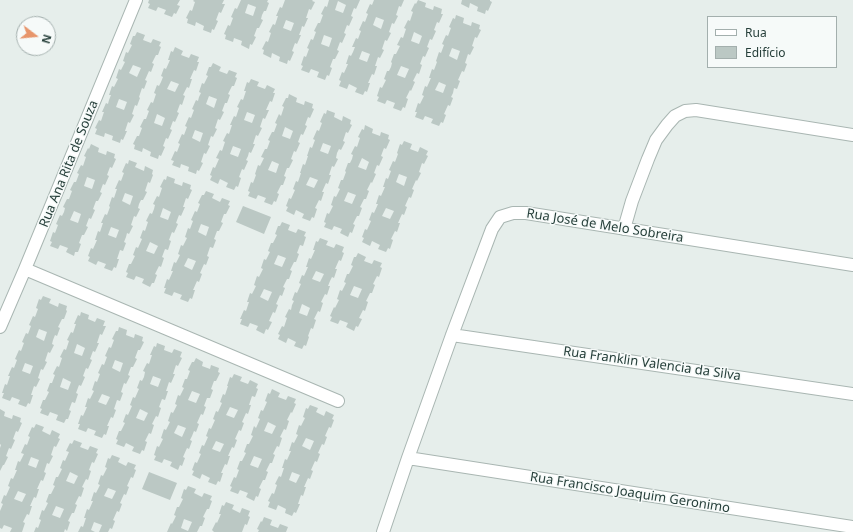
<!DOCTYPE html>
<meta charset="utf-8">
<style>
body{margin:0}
#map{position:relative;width:853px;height:532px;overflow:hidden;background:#e6eeeb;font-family:"Noto Sans",sans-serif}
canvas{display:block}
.legend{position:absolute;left:707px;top:16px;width:130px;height:52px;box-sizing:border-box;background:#f6faf9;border:1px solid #a3afad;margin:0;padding:5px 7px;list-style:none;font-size:12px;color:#263f3a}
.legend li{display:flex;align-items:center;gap:8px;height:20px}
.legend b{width:20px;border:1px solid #a3afad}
.north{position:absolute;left:16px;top:16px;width:40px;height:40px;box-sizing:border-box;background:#f6faf9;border:1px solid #a3afad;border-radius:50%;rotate:106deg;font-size:11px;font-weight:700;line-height:16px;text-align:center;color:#263f3a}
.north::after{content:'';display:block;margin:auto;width:14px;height:18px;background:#e7956b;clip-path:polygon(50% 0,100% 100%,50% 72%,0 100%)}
</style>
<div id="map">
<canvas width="853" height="532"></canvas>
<ul class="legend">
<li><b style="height:5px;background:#fff"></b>Rua</li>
<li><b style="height:11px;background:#bbc8c4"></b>Edifício</li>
</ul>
<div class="north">N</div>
</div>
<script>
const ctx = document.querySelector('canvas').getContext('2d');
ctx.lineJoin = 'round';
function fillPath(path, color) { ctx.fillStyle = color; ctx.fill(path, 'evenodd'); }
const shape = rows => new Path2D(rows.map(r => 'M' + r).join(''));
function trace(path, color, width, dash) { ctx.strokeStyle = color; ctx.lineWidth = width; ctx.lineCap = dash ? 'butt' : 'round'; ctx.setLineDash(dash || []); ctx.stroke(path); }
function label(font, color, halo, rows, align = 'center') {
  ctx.font = font + ' "Noto Sans",sans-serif'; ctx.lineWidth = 3; ctx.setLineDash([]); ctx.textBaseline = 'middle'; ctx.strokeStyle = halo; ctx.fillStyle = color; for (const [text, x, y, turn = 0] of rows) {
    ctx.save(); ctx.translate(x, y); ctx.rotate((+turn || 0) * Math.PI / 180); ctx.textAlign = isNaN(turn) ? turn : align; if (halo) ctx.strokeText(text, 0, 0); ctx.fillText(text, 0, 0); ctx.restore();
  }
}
const building = shape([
 [149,0,180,0,177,5,180,6,176,14,174,13,172,17,164,14,166,10,158,7,156,11,148,8,150,4,148,3],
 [194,0,224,0,222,4,225,4,221,13,219,12,216,20,218,21,214,30,212,29,211,33,203,30,204,26,196,22,195,26,187,23,188,19,186,18,190,10,192,11,195,2,193,1],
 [241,0,268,0,267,2,269,3,266,11,264,11,262,15,261,19,263,20,259,28,257,28,254,36,256,37,252,45,250,44,249,49,241,45,242,41,234,38,233,42,225,39,226,35,224,34,228,25,230,26,233,18,231,17,235,8,237,9],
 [248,4,256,7,253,16,245,13],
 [285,0,313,0,312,1,315,2,311,10,309,9,306,18,308,18,304,27,302,26,301,30,299,35,301,35,297,44,295,43,292,51,294,52,290,61,288,60,287,64,279,61,280,57,272,53,271,58,263,54,264,50,262,49,266,41,268,42,271,33,269,32,273,24,275,25,278,16,276,16,280,7,282,8],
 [286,20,294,23,291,31,283,28],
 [329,0,360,0,356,9,354,8,351,16,353,17,349,26,347,25,344,33,346,34,342,43,340,42,337,50,339,51,335,59,333,59,330,67,332,68,329,76,327,75,325,80,317,77,319,72,311,69,309,73,301,70,303,66,301,65,304,56,306,57,309,49,307,48,311,39,313,40,316,32,314,31,318,23,320,23,323,15,321,14,325,6,327,7],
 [338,1,346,5,343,13,335,10],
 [324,35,332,38,329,47,321,44],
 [374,0,404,0,401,7,399,6,396,15,398,16,394,24,392,23,389,32,391,33,387,41,385,40,382,49,384,50,380,58,378,57,375,66,377,66,374,75,372,74,368,83,370,83,367,92,365,91,363,95,355,92,357,88,349,84,347,89,339,86,341,81,339,80,342,72,344,73,348,64,346,64,349,55,351,56,353,52,355,47,352,47,356,38,358,39,361,31,359,30,363,21,365,22,368,14,366,13,370,4,372,5],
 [376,17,384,20,381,29,373,25],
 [362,51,370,54,367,62,359,59],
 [418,0,426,3,425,7,433,10,434,6,442,9,441,14,443,14,439,23,437,22,434,30,436,31,432,40,430,39,427,47,429,48,425,57,423,56,420,64,422,65,419,74,417,73,413,81,415,82,411,91,410,90,406,98,408,99,405,108,403,107,401,111,393,108,395,103,387,100,385,104,377,101,379,97,377,96,380,87,382,88,386,80,384,79,387,71,389,71,391,67,392,63,391,62,394,54,396,54,400,46,397,45,401,37,403,38,406,29,404,28,408,20,410,21,413,12,411,11,415,3,416,4],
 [414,32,422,36,419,44,411,41],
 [401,66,409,69,405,78,397,75],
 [462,0,490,0,490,1,492,2,488,11,486,10,485,14,477,11,478,7,470,3,469,8,461,4],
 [456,15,464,18,463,23,471,26,472,22,480,25,479,29,481,30,477,38,475,37,472,46,474,47,470,55,468,54,465,63,467,64,464,72,462,71,458,80,460,81,457,89,454,88,453,93,451,97,453,98,450,106,448,105,444,114,446,115,443,123,441,122,439,126,431,123,433,119,425,116,423,120,415,117,417,112,415,112,418,103,420,104,424,96,422,95,425,86,427,87,431,78,429,78,432,69,434,70,437,62,436,61,439,52,441,53,444,45,442,44,446,35,448,36,451,28,449,27,453,18,455,19],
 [452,48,460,51,457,60,449,56],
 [439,82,446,85,443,93,435,90],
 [137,32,145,35,143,40,151,43,153,39,161,42,159,46,161,47,158,55,156,55,152,63,154,64,151,72,149,71,145,80,147,81,144,89,142,88,139,97,140,98,137,106,135,105,132,114,134,115,130,123,128,122,125,131,127,131,123,140,121,139,120,143,112,140,113,136,105,133,104,137,95,134,97,129,95,128,99,120,101,121,104,112,102,112,106,103,108,104,109,100,111,95,109,95,112,86,114,87,118,79,116,78,119,69,121,70,125,62,123,61,126,52,128,53,132,45,130,44,133,36,135,36],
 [133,65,141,68,137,77,129,73],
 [119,99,127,102,124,110,116,107],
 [175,47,183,51,181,55,189,58,191,54,199,57,197,62,199,62,196,71,194,70,190,79,192,79,189,88,187,87,183,95,185,96,182,105,180,104,177,112,179,113,175,122,173,121,170,129,172,130,168,139,166,138,163,146,165,147,161,156,159,155,158,159,150,156,151,152,143,148,142,152,134,149,135,145,133,144,137,136,139,136,142,128,140,127,144,119,146,119,149,111,147,110,151,102,153,103,156,94,154,93,157,85,159,86,161,82,163,77,161,76,164,68,166,69,170,60,168,60,171,51,173,52],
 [171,81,179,84,175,92,167,89],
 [157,114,165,118,162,126,154,123],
 [213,63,221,67,219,71,227,74,229,70,237,73,235,77,237,78,234,86,232,86,228,94,230,95,227,103,225,103,222,111,224,112,220,120,218,119,215,128,217,129,213,137,211,136,208,145,210,146,206,154,204,153,201,162,203,163,199,171,197,170,196,174,188,171,189,167,181,164,180,168,172,165,174,161,171,160,175,151,177,152,180,144,178,143,182,134,184,135,187,127,185,126,189,117,191,118,194,110,192,109,196,100,198,101,199,97,201,93,199,92,202,83,204,84,208,76,206,75,209,67,211,67],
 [209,96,217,99,214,108,206,104],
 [195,130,203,133,200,142,192,138],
 [251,79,259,82,257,86,265,89,267,85,275,89,273,93,275,93,272,102,270,101,266,110,269,110,265,119,263,118,260,127,262,128,258,136,256,135,253,144,255,144,251,153,249,152,248,156,246,160,248,161,244,170,242,169,239,177,241,178,238,187,236,186,234,190,226,187,228,183,220,179,218,184,210,180,212,176,210,175,213,167,215,168,219,159,216,158,220,150,222,151,225,142,223,141,227,133,229,134,232,125,230,125,234,116,236,117,239,108,237,107,241,99,243,100,246,91,244,91,247,82,249,83],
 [247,112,255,115,252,123,244,120],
 [233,146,241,149,238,157,230,154],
 [289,94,297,98,296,102,304,105,305,101,313,104,312,108,314,109,310,118,308,117,305,125,307,126,303,135,301,134,298,142,300,143,296,152,294,151,291,159,293,160,289,168,287,168,284,176,286,177,283,185,281,185,277,193,279,194,276,202,274,201,272,205,264,202,266,198,258,195,256,199,248,196,250,192,248,191,251,182,253,183,256,175,255,174,258,165,260,166,264,158,261,157,265,149,267,149,270,141,268,140,272,132,274,132,277,124,275,123,279,114,281,116,284,107,282,106,286,98,288,98],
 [285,127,293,131,290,139,282,136],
 [272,161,279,164,276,173,268,170],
 [327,110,335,113,334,117,342,121,343,116,351,120,350,124,352,125,348,133,346,132,343,141,345,142,341,150,339,149,337,153,336,158,338,159,334,167,332,166,329,175,331,175,328,184,326,183,322,192,324,192,321,201,319,200,315,208,317,209,314,218,312,217,310,221,302,218,304,214,296,210,294,215,286,211,288,207,286,206,289,198,291,199,295,190,293,189,296,181,298,182,301,173,300,173,303,164,305,165,308,156,307,156,310,147,312,148,315,140,313,139,317,130,319,131,322,123,320,122,324,113,326,114],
 [323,143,331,146,328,154,320,151],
 [310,177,318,180,314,188,306,185],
 [365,125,373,129,372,133,380,136,381,132,389,135,388,139,390,140,386,149,384,148,381,156,383,157,379,166,377,165,374,173,376,174,372,183,371,182,367,190,369,191,366,199,364,199,360,207,362,208,359,216,357,216,353,224,355,225,352,233,350,232,348,237,340,233,342,229,334,226,332,230,324,227,326,223,324,222,327,213,329,214,333,206,331,205,334,196,336,197,340,189,338,188,341,180,343,180,346,172,345,171,348,163,350,163,352,159,353,155,351,154,355,146,357,147,360,138,358,137,362,129,364,130],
 [362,158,369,162,366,170,358,167],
 [348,192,356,195,352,204,344,201],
 [404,141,412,144,410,149,418,152,420,147,428,151,426,155,428,156,424,164,422,163,419,172,421,173,417,181,416,180,412,189,414,190,411,198,409,197,405,206,407,207,404,215,402,214,398,223,400,223,397,232,395,231,391,239,393,240,390,249,388,248,386,252,378,249,380,245,372,241,370,246,362,242,364,238,362,237,365,229,367,230,371,221,369,220,372,212,374,213,378,204,376,204,379,195,381,196,385,187,383,187,386,178,388,179,391,171,389,170,393,161,395,162,398,154,397,153,400,144,402,145],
 [399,174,407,177,404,186,396,182],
 [386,208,394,211,390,219,382,216],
 [91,144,99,148,98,152,106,155,107,151,115,154,114,158,116,159,112,168,110,167,107,175,109,176,105,185,103,184,100,192,102,193,98,201,96,201,93,209,95,210,91,219,89,218,86,226,88,227,84,235,82,235,79,243,81,244,78,252,75,252,74,256,66,252,68,248,60,245,58,249,50,246,52,242,50,241,53,232,55,233,58,225,56,224,60,215,62,216,64,212,65,208,63,207,67,199,69,199,72,191,70,190,74,182,76,182,79,174,77,173,81,165,83,166,86,157,84,156,88,148,89,149],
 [87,177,95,180,92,189,84,186],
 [74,211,81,214,78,223,70,220],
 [129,160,137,163,135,167,144,171,145,166,153,170,152,174,153,175,150,183,148,182,145,191,147,192,143,200,141,200,139,204,138,208,140,209,136,217,134,216,131,225,133,226,129,234,127,233,126,237,124,242,126,243,123,251,120,250,117,259,119,259,116,268,114,267,112,271,104,268,106,264,98,261,96,265,88,261,90,257,88,256,91,248,93,249,97,240,95,240,98,231,100,232,103,223,101,223,105,214,107,215,110,207,109,206,112,197,114,198,117,189,115,189,119,180,121,181,124,173,122,172,126,163,128,164],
 [125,193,133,196,130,205,122,201],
 [111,227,119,230,116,238,108,235],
 [167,176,175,179,174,183,182,186,183,182,191,185,190,189,192,190,188,199,186,198,183,207,185,207,181,216,179,215,176,223,178,224,174,233,172,232,169,240,171,241,168,250,165,249,162,257,164,258,161,267,159,266,155,274,157,275,154,283,152,283,150,287,142,283,144,279,136,276,134,280,126,277,128,273,126,272,129,264,131,264,135,256,133,255,136,247,138,248,142,239,140,238,143,230,145,231,148,222,146,221,150,213,152,214,154,209,155,205,153,204,157,196,159,197,162,188,160,187,164,179,166,180],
 [163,208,171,212,168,220,160,217],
 [150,242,158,246,154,254,146,251],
 [206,191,214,194,212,198,220,202,222,198,230,201,228,205,230,206,226,214,224,214,221,222,223,223,219,231,217,231,214,239,216,240,213,248,210,247,207,256,209,257,206,265,204,264,200,273,202,274,199,282,197,281,193,290,195,290,192,299,190,298,188,302,180,299,182,295,174,292,172,296,164,293,166,288,164,288,167,279,169,280,173,271,171,271,174,262,176,263,180,255,178,254,181,245,183,246,187,238,185,237,188,228,190,229,193,221,191,220,195,211,197,212,200,204,198,203,202,195,204,195],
 [201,224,209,227,206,236,198,232],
 [188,258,196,261,192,270,184,266],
 [243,206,271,217,264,234,236,222],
 [282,222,290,225,288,230,296,233,298,229,306,232,304,236,306,237,303,246,300,245,297,253,299,254,296,262,294,262,290,270,292,271,289,279,287,279,283,287,285,288,282,296,280,295,276,304,278,305,275,313,273,312,269,321,272,322,268,330,266,329,264,334,256,330,258,326,250,323,248,327,240,324,242,319,240,319,244,310,246,311,249,302,247,302,250,293,252,294,256,286,254,285,257,276,259,277,263,269,261,268,264,259,266,260,270,252,268,251,271,243,273,243,277,235,275,234,278,226,280,226],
 [278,255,286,258,282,267,274,264],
 [264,289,272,292,268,301,260,297],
 [320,238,328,241,326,245,334,248,336,244,344,247,342,252,344,253,341,261,339,260,335,269,337,269,334,278,332,277,330,281,328,286,330,286,327,295,325,294,321,302,323,303,320,312,318,311,314,319,316,320,313,329,311,328,308,336,309,337,306,346,304,345,302,349,294,346,296,342,288,338,286,343,278,339,280,335,278,334,282,326,284,327,287,318,285,317,289,309,291,310,292,305,294,301,292,300,295,292,297,293,301,284,299,283,302,275,304,276,308,267,306,267,309,258,311,259,315,250,313,250,316,241,318,242],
 [316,271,324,274,320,282,312,279],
 [302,304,310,308,307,316,299,313],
 [358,253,366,257,364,261,372,264,374,260,382,263,380,267,382,268,379,277,377,276,373,284,375,285,372,293,370,293,366,301,368,302,365,311,363,310,359,318,362,319,358,327,356,326,354,331,346,327,348,323,340,320,338,324,330,321,332,317,330,316,334,307,335,308,339,300,337,299,340,290,342,291,346,283,344,282,347,274,349,274,353,266,351,265,354,257,356,257],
 [354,286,362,289,358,298,350,295],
 [43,296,51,299,49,303,58,307,59,303,67,306,66,310,67,311,64,319,62,319,58,327,60,328,57,336,55,335,53,340,52,344,54,345,50,353,48,352,45,361,47,362,43,370,41,369,38,378,40,379,36,387,34,386,31,395,33,395,30,404,28,403,26,407,18,404,20,400,12,397,10,401,2,398,4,393,2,393,5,384,7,385,10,376,8,376,12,367,14,368,17,360,15,359,19,350,21,351,24,343,22,342,26,333,28,334,31,326,29,325,33,316,35,317,38,309,36,308,39,299,41,300],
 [39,329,47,332,44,341,36,337],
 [25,363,33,366,30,374,22,371],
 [81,312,89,315,88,319,95,322,97,318,105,321,103,326,106,326,102,335,100,334,97,343,99,343,95,352,93,351,90,359,92,360,88,369,86,368,83,376,85,377,81,386,79,385,76,393,78,394,75,403,72,402,69,410,71,411,68,419,66,419,64,423,56,420,58,415,50,412,48,416,40,413,42,409,40,408,43,400,45,400,49,392,47,391,50,383,52,383,55,375,53,374,57,366,59,367,62,358,60,357,64,349,66,350,69,341,67,340,71,332,73,333,76,324,74,324,78,315,80,316],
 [77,344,85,348,82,356,74,353],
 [63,378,71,382,68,390,60,387],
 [119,327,127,330,126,335,134,338,135,334,143,337,142,341,144,342,140,350,138,350,135,358,137,359,133,367,131,367,128,375,130,376,126,384,124,383,121,392,123,393,120,401,117,400,114,409,116,410,113,418,111,417,107,426,109,426,106,435,104,434,102,438,94,435,96,431,88,428,86,432,78,429,80,424,78,424,81,415,83,416,87,407,85,407,88,398,90,399,94,391,92,390,95,381,97,382,100,374,98,373,102,364,104,365,107,357,105,356,109,347,111,348,114,340,112,339,116,331,118,331],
 [115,360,123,363,120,372,112,368],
 [102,394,110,397,106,405,98,402],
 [157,343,165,346,164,350,172,353,174,349,182,352,180,357,182,358,178,366,176,365,173,374,175,374,171,383,169,382,166,391,168,391,165,400,162,399,159,407,161,408,158,417,156,416,152,424,154,425,151,434,149,433,145,441,147,442,144,451,142,450,140,454,132,451,134,447,126,443,124,447,116,444,118,440,116,439,119,431,121,431,125,423,123,422,126,414,128,415,132,406,130,405,133,397,135,398,139,389,137,388,140,380,142,381,144,377,145,372,143,371,147,363,149,364,152,355,150,355,154,346,156,347],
 [153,376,161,379,158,387,150,384],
 [140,409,148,413,144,421,136,418],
 [196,358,203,362,202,366,210,369,211,365,219,368,218,372,220,373,216,381,214,381,211,389,213,390,210,398,207,398,204,406,206,407,203,415,201,414,197,423,199,424,196,432,194,431,192,436,190,440,192,441,189,449,187,448,183,457,185,458,182,466,180,465,178,470,170,466,172,462,164,459,162,463,154,460,156,456,154,455,157,446,159,447,163,439,161,438,164,429,166,430,170,422,168,421,171,412,173,413,177,405,175,404,178,395,180,396,184,388,182,387,185,379,187,379,190,371,188,370,192,362,194,362],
 [192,391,200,394,196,403,188,400],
 [178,425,186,428,182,437,174,433],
 [234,374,242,377,240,381,248,384,250,380,258,384,256,388,258,389,255,397,252,396,249,405,251,405,248,414,246,413,242,422,244,423,241,431,239,430,235,439,237,440,234,448,232,447,228,456,230,456,227,465,225,464,221,473,223,473,220,482,218,481,216,485,208,482,210,478,202,474,200,479,192,475,194,471,192,470,195,462,197,463,201,454,199,453,202,445,204,446,208,437,206,436,209,428,211,429,215,420,213,419,216,411,218,412,222,403,220,402,223,394,225,395,228,386,227,386,230,377,232,378],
 [230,407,238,410,234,418,226,415],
 [216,441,224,444,220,452,212,449],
 [272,389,280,393,278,397,286,400,288,396,296,399,294,403,296,404,292,413,291,412,287,420,289,421,286,430,284,429,280,437,282,438,279,447,277,446,273,454,275,455,272,463,270,463,266,471,268,472,265,480,263,480,259,488,261,489,258,497,256,496,254,501,246,497,248,493,240,490,238,494,230,491,232,487,230,486,234,477,236,478,239,470,237,469,240,461,242,461,246,453,244,452,247,444,249,444,253,436,251,435,254,426,256,428,260,419,258,418,261,410,263,411,267,402,265,401,268,393,270,394],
 [268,422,276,426,272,434,264,431],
 [254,456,262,459,258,468,250,465],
 [310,405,318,408,316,412,324,416,326,411,334,415,332,419,334,420,331,428,329,427,325,436,327,437,324,445,322,444,318,453,320,454,317,462,315,461,311,470,313,471,310,479,308,478,304,487,306,487,303,496,301,495,298,504,300,504,296,513,294,512,292,516,285,513,286,509,278,505,276,510,268,507,270,502,268,501,272,493,274,494,277,485,275,484,279,476,281,477,284,468,282,468,285,459,287,460,291,451,289,451,292,442,294,443,298,435,296,434,299,425,301,426,305,418,303,417,306,408,308,409],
 [306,438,314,441,310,450,302,446],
 [292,472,300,475,296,483,289,480],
 [0,409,5,412,4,416,12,419,13,415,21,418,20,422,22,423,18,432,16,431,13,439,15,440,11,449,9,448,6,456,8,457,4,465,3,465,0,471,0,448,1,445,0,444],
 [36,424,44,427,42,431,50,435,52,430,60,434,58,438,60,439,56,447,54,446,51,455,53,456,49,464,47,463,44,472,46,473,43,481,41,480,37,489,39,489,36,498,34,497,30,506,32,506,29,515,27,514,23,522,25,523,22,532,10,532,12,528,4,525,2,529,0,528,0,511,3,504,1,503,4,495,6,496,10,487,8,486,11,478,13,479,17,470,15,470,18,461,20,462,24,454,21,453,25,444,27,445,30,437,28,436,32,427,34,428],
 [31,457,39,460,36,468,28,465],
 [18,491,26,494,22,502,14,499],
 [74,440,82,443,80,447,88,450,90,446,98,449,96,453,98,454,94,463,92,462,89,470,91,471,88,480,86,479,82,487,84,488,81,497,79,496,75,504,77,505,74,513,72,513,68,521,70,522,67,531,65,529,64,532,34,532,36,527,38,528,41,520,39,519,42,510,44,511,48,503,46,502,49,494,51,494,55,486,53,485,56,477,58,477,62,469,60,468,63,460,65,461,69,452,66,451,70,443,72,444],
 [70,472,78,476,74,484,66,481],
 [56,506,64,509,60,518,52,515],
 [112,455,120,458,118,462,126,466,128,462,136,465,134,469,136,470,133,478,131,477,127,486,129,487,126,495,124,494,120,503,122,504,119,512,117,511,113,520,115,521,112,529,110,528,108,532,99,532,102,525,94,522,91,530,95,532,78,532,81,526,83,527,86,518,84,518,87,509,89,510,93,501,91,501,94,492,96,493,100,485,98,484,101,475,103,476,107,468,105,467,108,458,110,459],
 [108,488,116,491,112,499,104,496],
 [149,472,177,483,170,500,142,489],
 [188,486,196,489,194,493,202,497,204,493,212,496,210,500,212,501,209,509,207,509,203,517,205,518,202,526,200,526,197,532,167,532,171,523,172,524,176,516,174,515,177,507,179,507,183,499,181,498,184,489,186,490],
 [184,519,192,522,188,531,181,528],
 [226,502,234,505,232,509,240,513,242,508,250,511,248,516,250,517,247,525,245,524,242,532,214,532,212,530,216,522,217,523,221,514,219,514,222,505,224,506],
 [264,517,272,520,270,525,278,528,280,524,288,527,286,532,258,532,259,530,257,529,261,521,262,522]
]);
const street = shape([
 [624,229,632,201,648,159,656,140,667,125,675,116,685,111,696,110,853,135],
 [25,269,338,401],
 [0,327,25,269,136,0],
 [452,335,853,394],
 [408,458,853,527],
 [383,532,408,458,452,335,492,229,500,217,513,213,526,213,853,265]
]);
const streetNames = [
 ["Rua Ana Rita de Souza",69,164,-68],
 ["Rua José de Melo Sobreira",605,226,9],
 ["Rua Franklin Valencia da Silva",652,364,8],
 ["Rua Francisco Joaquim Geronimo",630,493,9]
];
fillPath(building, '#bbc8c4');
trace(street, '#a9b6b2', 14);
trace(street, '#fff', 12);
label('13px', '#263f3a', '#f6faf9', streetNames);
</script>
